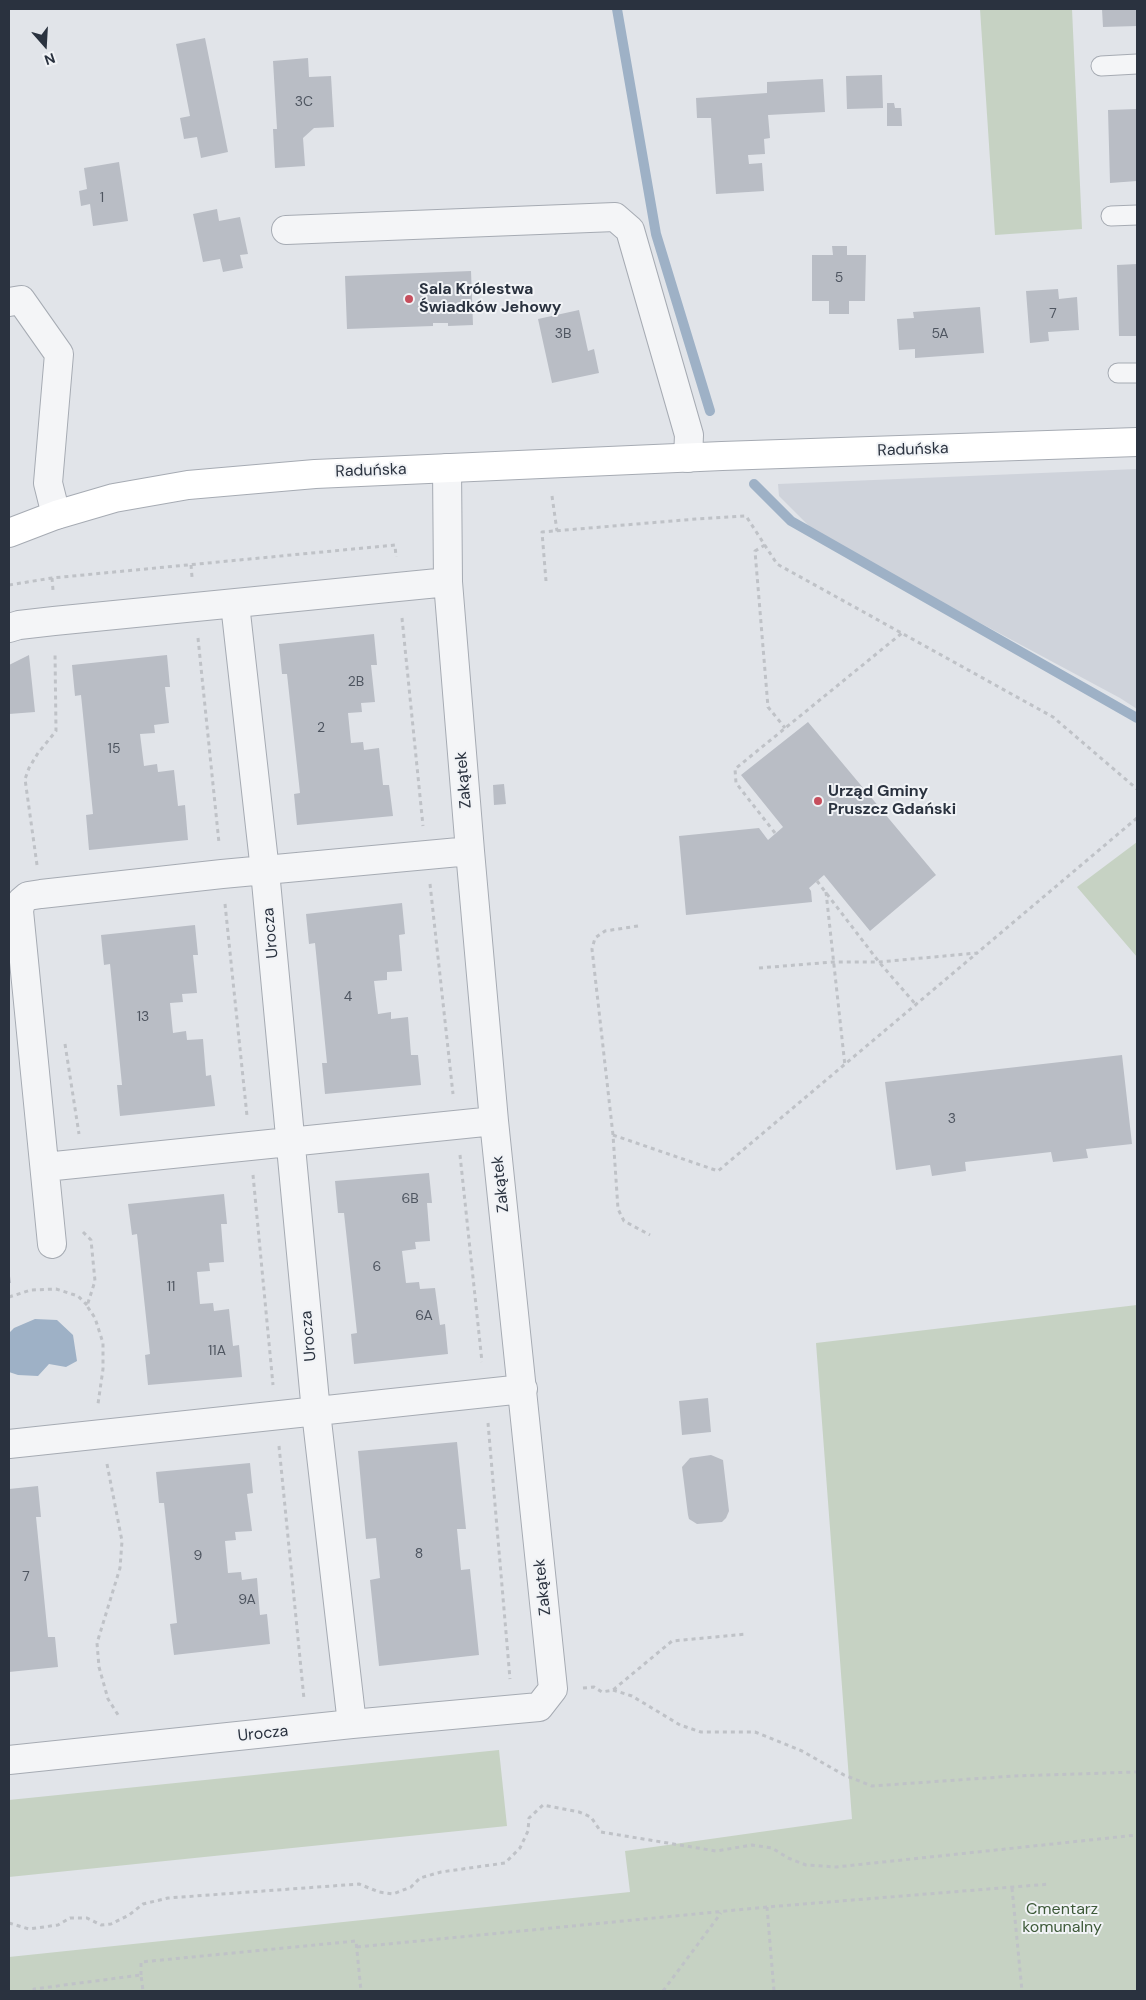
<!DOCTYPE html>
<meta charset="utf-8">
<style>
body{margin:0}
#map{position:relative;width:1146px;height:2000px;overflow:hidden;background:#e1e4e9;font-family:"DM Sans",sans-serif}
canvas{display:block}
.frame{position:absolute;inset:0;border:10px solid #2a323f;pointer-events:none}
.north{position:absolute;left:20px;top:20px;width:50px;height:50px;-webkit-text-stroke:4px #f1f3f6;paint-order:stroke;rotate:161deg;font-size:14px;font-weight:700;line-height:20px;text-align:center;color:#2a323f}
.north::after{content:'';display:block;margin:auto;width:18px;height:22px;background:#2a323f;clip-path:polygon(50% 0,100% 100%,50% 72%,0 100%)}
</style>
<div id="map">
<canvas width="1146" height="2000"></canvas>
<div class="frame"></div>
<div class="north">N</div>
</div>
<script>
const ctx = document.querySelector('canvas').getContext('2d');
ctx.lineJoin = 'round';
function fillPath(path, color) { ctx.fillStyle = color; ctx.fill(path, 'evenodd'); }
const shape = rows => new Path2D(rows.map(r => 'M' + r).join(''));
function trace(path, color, width, dash) { ctx.strokeStyle = color; ctx.lineWidth = width; ctx.lineCap = dash ? 'butt' : 'round'; ctx.setLineDash(dash || []); ctx.stroke(path); }
function label(font, color, halo, rows, align = 'center') {
  ctx.font = font + ' "DM Sans",sans-serif'; ctx.lineWidth = 4; ctx.setLineDash([]); ctx.textBaseline = 'middle'; ctx.strokeStyle = halo; ctx.fillStyle = color; for (const [text, x, y, turn = 0] of rows) {
    ctx.save(); ctx.translate(x, y); ctx.rotate((+turn || 0) * Math.PI / 180); ctx.textAlign = isNaN(turn) ? turn : align; if (halo) ctx.strokeText(text, 0, 0); ctx.fillText(text, 0, 0); ctx.restore();
  }
}
const built = shape([
 [1137,469,1137,709,1120,698,820,537,779,496,778,484]
]);
const green = shape([
 [980,9,1072,9,1082,229,995,235],
 [1137,842,1137,957,1077,887],
 [1137,1305,1137,1991,9,1991,9,1957,630,1892,625,1851,852,1819,816,1343],
 [499,1750,507,1826,9,1877,9,1800]
]);
const water = shape([
 [35,1319,57,1320,73,1335,77,1361,66,1367,49,1364,38,1376,18,1375,9,1372,9,1333,14,1328]
]);
const stream = shape([
 [617,9,656,234,710,411],
 [754,484,791,521,1137,718]
]);
const building = shape([
 [1102,9,1137,9,1137,26,1103,27],
 [205,38,228,152,201,158,197,137,184,139,180,118,190,116,176,44],
 [308,58,309,77,331,76,334,127,314,128,303,138,305,166,275,168,273,129,277,129,273,61],
 [882,75,883,108,847,109,846,76],
 [823,79,825,112,768,115,770,138,764,139,765,154,748,155,749,164,762,163,764,191,716,194,711,118,697,118,696,98,767,93,767,82],
 [887,103,894,103,895,108,901,108,902,126,887,126],
 [1137,109,1137,181,1110,183,1108,110],
 [119,162,128,221,93,226,90,204,81,206,79,191,87,189,84,168],
 [217,209,219,221,240,217,248,254,240,255,243,268,223,272,220,259,203,262,193,214],
 [832,246,847,246,847,255,866,255,865,301,849,301,849,314,829,314,829,301,812,301,812,255,833,255],
 [1137,264,1137,336,1119,336,1117,265],
 [471,271,473,325,448,326,448,323,433,323,433,326,347,329,345,276],
 [1058,289,1059,299,1077,297,1079,330,1048,332,1049,341,1030,343,1026,291],
 [980,307,984,353,915,358,915,349,899,350,897,319,914,318,913,312],
 [579,310,588,351,594,349,599,373,552,383,538,319],
 [374,634,377,665,371,665,375,702,361,703,362,712,348,713,351,743,363,742,364,750,379,748,383,785,389,785,393,816,297,825,294,794,300,793,287,674,282,674,279,644],
 [29,655,35,712,9,714,9,665],
 [167,655,170,687,165,687,169,723,154,725,155,733,140,734,144,766,157,764,158,772,174,770,178,806,185,805,188,840,89,850,86,815,93,814,81,695,75,696,72,665],
 [808,722,936,875,870,931,824,875,809,888,811,891,812,902,686,915,679,836,759,828,768,840,783,827,741,775],
 [504,784,506,804,494,805,493,785],
 [402,903,405,934,399,935,402,971,387,972,387,980,374,981,378,1014,391,1012,391,1019,408,1017,411,1055,418,1055,421,1085,325,1094,322,1063,327,1063,315,943,309,944,306,914],
 [195,925,198,955,193,955,197,993,182,994,183,1002,170,1003,173,1033,186,1031,187,1040,203,1039,206,1076,211,1075,215,1106,120,1116,117,1085,122,1085,110,964,104,965,101,935],
 [1122,1055,1132,1144,1086,1149,1088,1158,1053,1162,1051,1152,965,1162,966,1171,932,1176,930,1165,896,1170,885,1082],
 [429,1173,432,1203,427,1203,430,1241,415,1242,416,1249,402,1251,406,1283,419,1282,420,1289,435,1288,440,1325,445,1324,448,1354,354,1364,351,1334,357,1333,344,1213,338,1213,335,1181],
 [224,1194,227,1224,221,1224,224,1262,209,1263,210,1271,197,1272,200,1304,213,1303,214,1311,229,1309,233,1346,239,1345,242,1377,148,1385,145,1355,150,1354,137,1234,132,1235,128,1204],
 [9,1269,11,1283,9,1283],
 [708,1398,711,1432,682,1435,679,1401],
 [457,1442,466,1529,457,1529,461,1570,470,1569,479,1655,379,1666,370,1580,380,1578,376,1538,366,1539,358,1451],
 [711,1455,723,1460,729,1511,726,1518,722,1522,697,1524,689,1519,688,1515,682,1467,690,1458],
 [250,1463,253,1493,247,1494,252,1531,235,1532,236,1540,225,1541,228,1573,241,1572,242,1580,257,1578,260,1615,267,1614,270,1644,174,1655,170,1624,177,1623,164,1503,159,1503,156,1472],
 [38,1486,41,1517,36,1517,48,1637,55,1637,58,1667,9,1672,9,1489]
]);
const path = shape([
 [552,496,557,531],
 [765,545,755,551,768,707,785,728],
 [191,565,192,577],
 [52,578,53,590],
 [546,581,542,532,696,519,746,516,777,564,1053,717,1137,789],
 [9,585,52,578,395,545,396,557],
 [402,618,423,826],
 [198,638,219,843],
 [775,833,736,783,735,769,902,633],
 [37,865,25,779,29,768,38,753,56,731,55,652],
 [817,881,879,962,917,1006],
 [430,884,453,1094],
 [826,892,845,1066],
 [225,904,247,1116],
 [638,926,605,931,595,938,592,949,613,1135,618,1209,624,1221,650,1235],
 [759,968,833,962,879,962,977,953,1137,818],
 [65,1044,79,1134],
 [613,1135,718,1171,977,953],
 [460,1155,482,1362],
 [253,1175,273,1385],
 [83,1232,91,1240,95,1281,87,1306,95,1318,103,1343,103,1369,98,1404],
 [9,1297,31,1290,56,1289,78,1296,87,1305],
 [488,1423,510,1679],
 [279,1446,304,1699],
 [107,1464,122,1541,120,1568,97,1643,99,1667,108,1699,120,1718],
 [583,1688,594,1687,602,1692,613,1690,672,1641,747,1634],
 [613,1690,632,1696,680,1725,701,1732,755,1732,802,1751,844,1775,872,1786,1014,1776,1137,1772],
 [1012,1888,1022,1991],
 [767,1907,774,1991],
 [9,1923,29,1929,58,1925,70,1918,87,1918,101,1925,111,1924,129,1915,143,1904,168,1898,359,1884,379,1892,393,1894,411,1887,420,1878,441,1872,505,1863,520,1848,528,1831,529,1818,543,1805,579,1812,591,1817,601,1832,716,1851,752,1845,772,1848,788,1858,806,1865,836,1867,1137,1835],
 [357,1947,767,1907,1050,1884],
 [141,1975,141,1962,356,1941,361,1991],
 [34,1991,34,1989,141,1975,143,1991],
 [663,1991,721,1913]
]);
const lane = shape([
 [1101,66,1137,64],
 [1111,216,1137,215],
 [1118,373,1137,373]
]);
const street = shape([
 [286,230,615,217,630,230,689,435,688,458],
 [9,302,21,300,59,354,48,483,56,515],
 [235,604,265,871,316,1412,352,1724],
 [9,628,19,625,54,621,448,582],
 [45,1167,494,1121],
 [52,1244,19,911,21,902,28,896,41,894,222,874,470,851],
 [9,1444,523,1389],
 [9,1760,352,1724,539,1707,553,1689,494,1121,470,851,448,582,447,468]
]);
const secondary = shape([
 [9,533,56,515,114,498,188,485,315,474,722,456,1137,442]
]);
const markers = [
 [409,299,5,"#c64e5d"],
 [818,801,5,"#c64e5d"]
];
const numberNames = [
 ["3C",304,102],
 ["1",102,198],
 ["5",839,278],
 ["7",1053,314],
 ["3B",563,334],
 ["5A",940,334],
 ["2B",356,682],
 ["2",321,728],
 ["15",114,749],
 ["4",348,997],
 ["13",143,1017],
 ["3",952,1119],
 ["6B",410,1199],
 ["6",377,1267],
 ["11",171,1287],
 ["6A",424,1316],
 ["11A",217,1351],
 ["8",419,1554],
 ["9",198,1556],
 ["7",26,1577],
 ["9A",247,1600]
];
const poiNames = [
 ["Sala Królestwa",419,290],
 ["Świadków Jehowy",419,308],
 ["Urząd Gminy",828,792],
 ["Pruszcz Gdański",828,810]
];
const streetNames = [
 ["Raduńska",913,450,-2],
 ["Raduńska",371,471,-2],
 ["Zakątek",464,780,-95],
 ["Urocza",271,933,-95],
 ["Zakątek",501,1184,-96],
 ["Urocza",309,1336,-95],
 ["Zakątek",543,1587,-96],
 ["Urocza",263,1734,-6]
];
const parkNames = [
 ["Cmentarz",1062,1910],
 ["komunalny",1062,1928]
];
fillPath(built, '#cfd3db');
fillPath(green, '#c6d2c3');
fillPath(water, '#9eb1c6');
trace(stream, '#9eb1c6', 10);
fillPath(building, '#b9bdc5');
trace(lane, '#a6abb3', 21);
trace(street, '#a6abb3', 30);
trace(secondary, '#a6abb3', 30);
trace(path, '#bfc2c7', 3, [4, 4]);
trace(lane, '#f4f5f7', 19);
trace(street, '#f4f5f7', 28);
trace(secondary, '#fff', 28);
for (const [x, y, r, color] of markers) { const dot = new Path2D(); dot.arc(x, y, r, 0, 2 * Math.PI); ctx.fillStyle = color; ctx.fill(dot); trace(dot, '#f1f3f6', 2); }
label('14px', '#4e5560', null, numberNames);
label('bold 16px', '#2a323f', '#f1f3f6', poiNames, 'left');
label('16px', '#2a323f', '#f1f3f6', streetNames);
label('16px', '#3e5a39', '#f1f3f6', parkNames);
</script>
